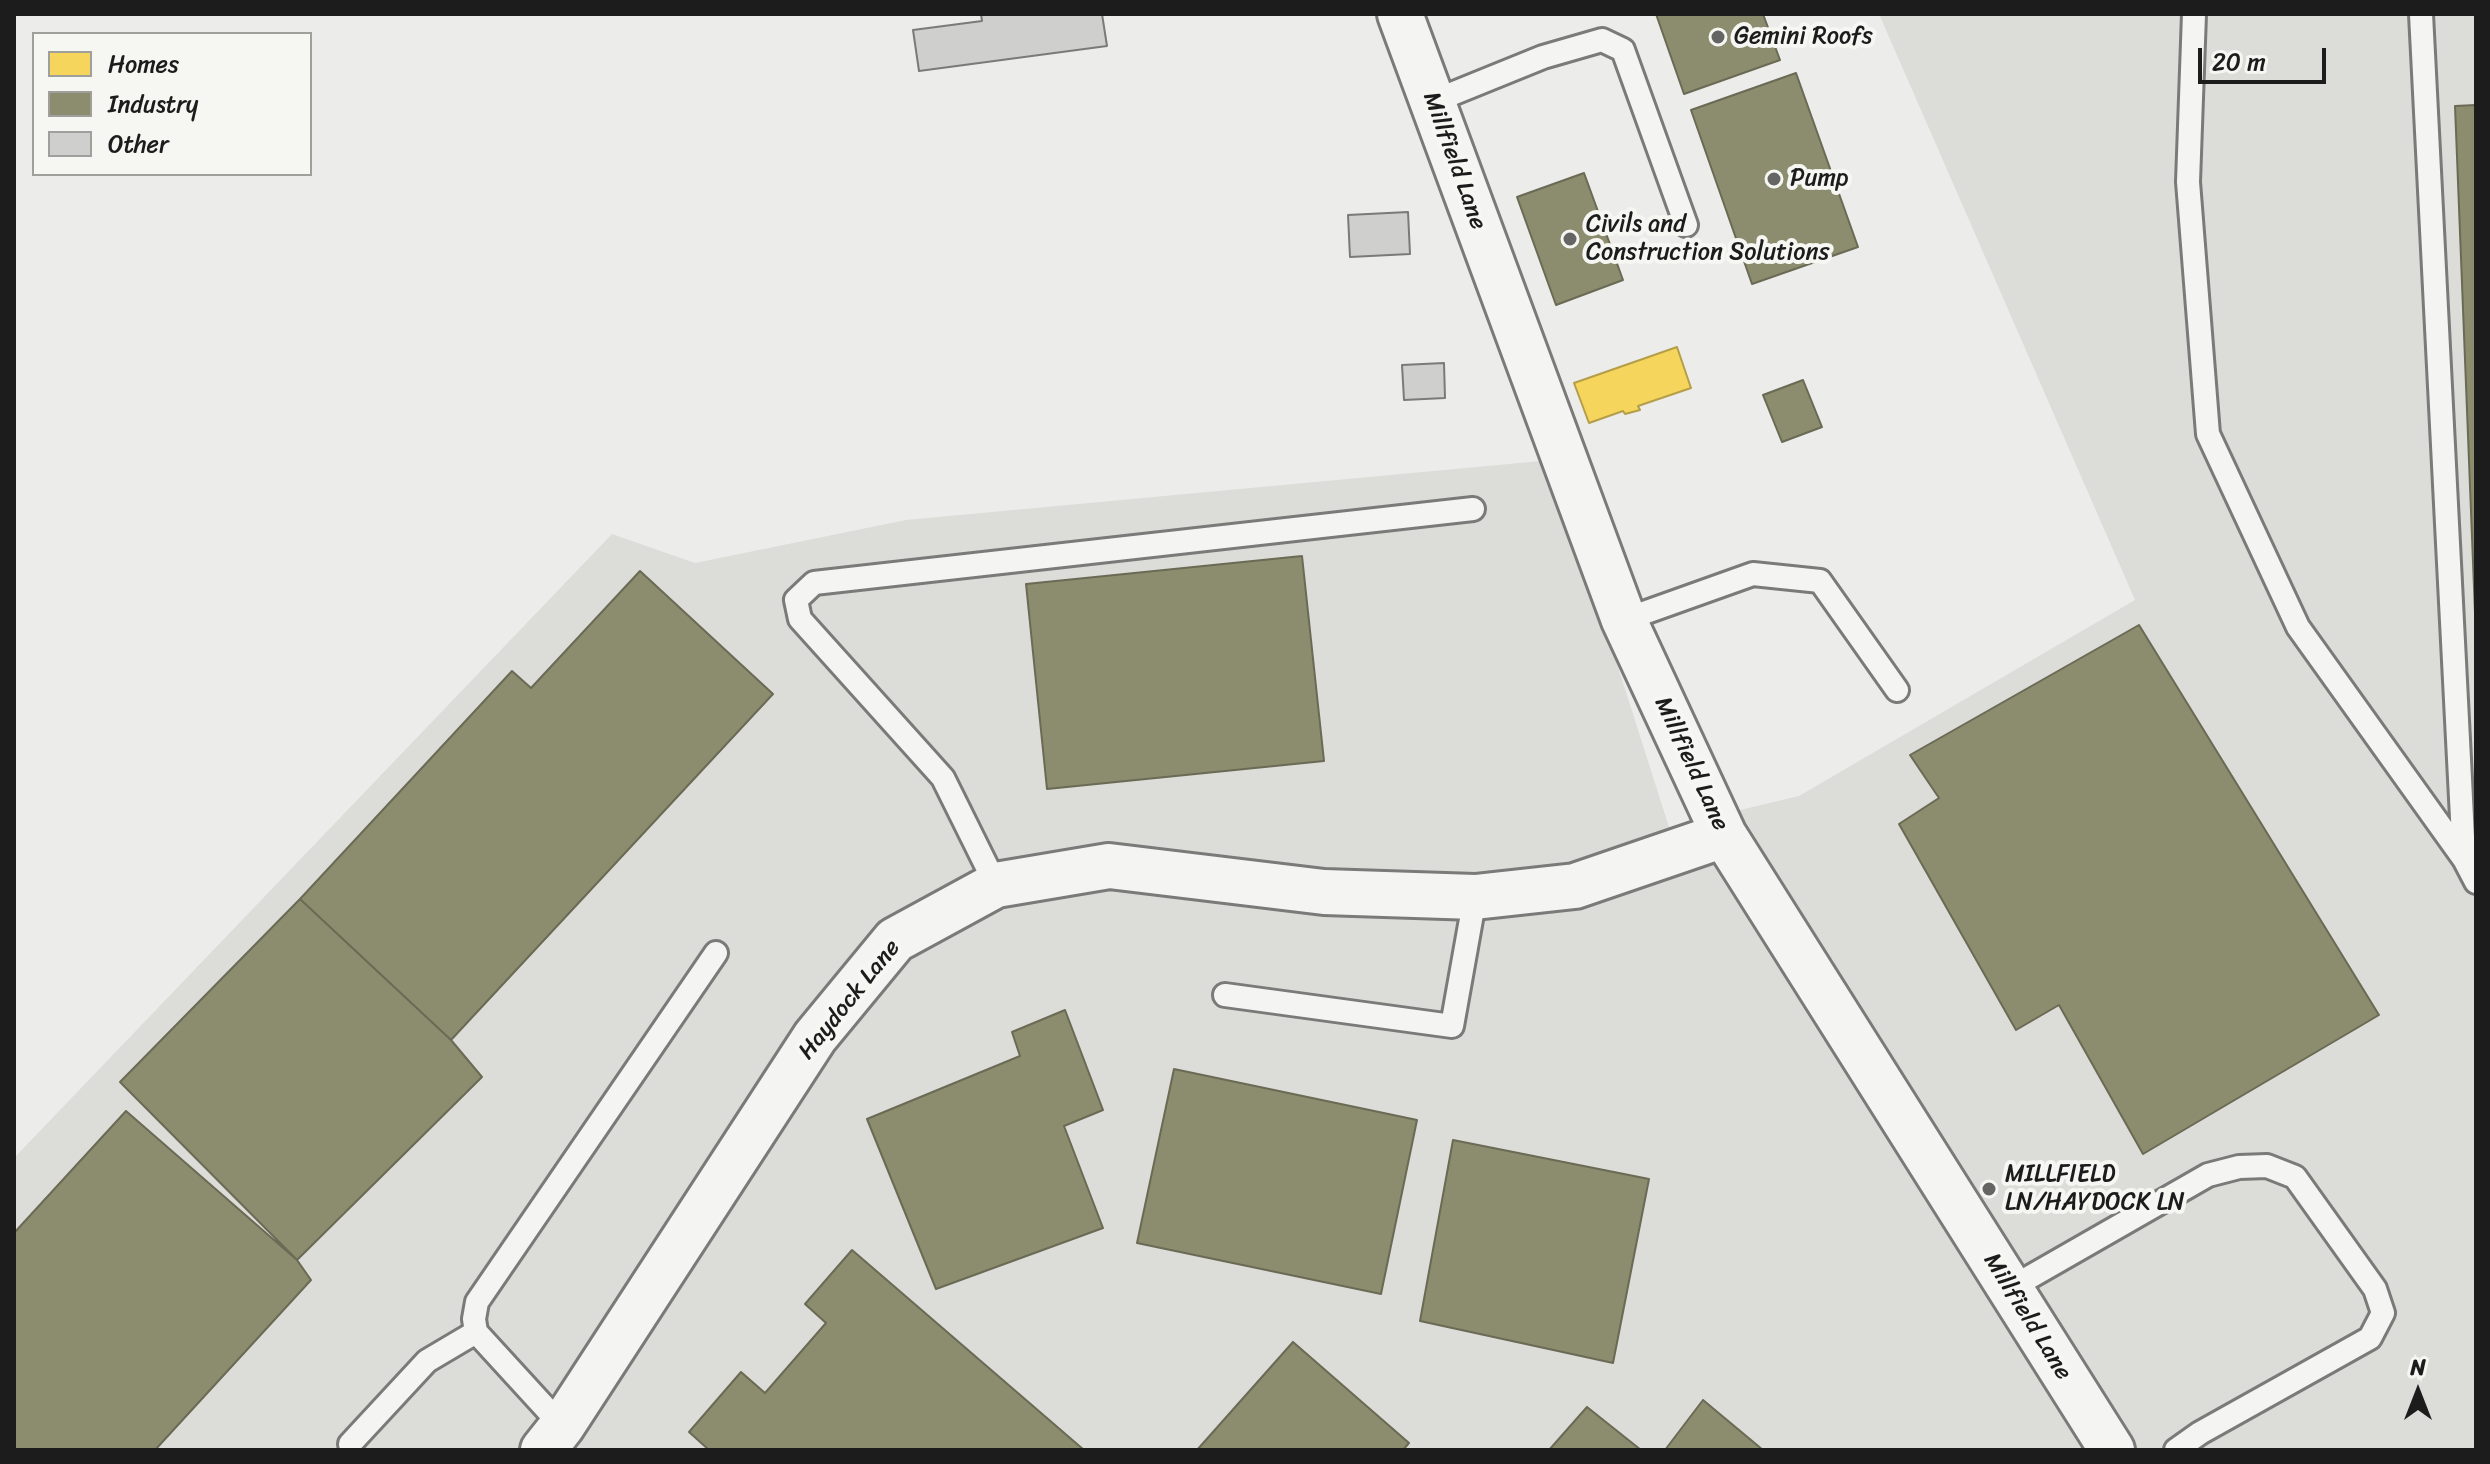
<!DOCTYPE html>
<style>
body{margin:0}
#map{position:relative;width:2490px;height:1464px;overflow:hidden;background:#ececea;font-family:Sriracha,sans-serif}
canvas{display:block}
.frame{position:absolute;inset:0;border:16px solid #1c1c1c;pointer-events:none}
.legend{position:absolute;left:32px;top:32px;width:280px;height:144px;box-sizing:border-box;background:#f6f6f2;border:2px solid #9f9f9c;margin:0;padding:10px 14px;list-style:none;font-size:24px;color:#1c1c1c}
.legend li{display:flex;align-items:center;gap:16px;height:40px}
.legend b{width:40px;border:2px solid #9f9f9c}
.north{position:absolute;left:2378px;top:1352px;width:80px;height:80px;-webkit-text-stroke:6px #f6f6f2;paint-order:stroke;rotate:0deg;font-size:22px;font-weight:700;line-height:32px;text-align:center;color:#1c1c1c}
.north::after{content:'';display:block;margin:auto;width:28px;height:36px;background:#1c1c1c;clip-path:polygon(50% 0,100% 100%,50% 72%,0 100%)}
.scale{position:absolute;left:2198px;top:48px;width:128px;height:36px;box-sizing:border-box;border:4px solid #1c1c1c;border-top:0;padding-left:10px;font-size:24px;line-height:28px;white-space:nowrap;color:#1c1c1c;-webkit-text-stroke:6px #f6f6f2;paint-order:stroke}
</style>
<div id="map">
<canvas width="2490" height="1464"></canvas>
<div class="frame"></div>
<ul class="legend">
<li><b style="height:22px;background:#f6d55c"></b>Homes</li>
<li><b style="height:22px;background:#8c8c6e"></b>Industry</li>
<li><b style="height:22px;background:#cfcfce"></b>Other</li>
</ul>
<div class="north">N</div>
<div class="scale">20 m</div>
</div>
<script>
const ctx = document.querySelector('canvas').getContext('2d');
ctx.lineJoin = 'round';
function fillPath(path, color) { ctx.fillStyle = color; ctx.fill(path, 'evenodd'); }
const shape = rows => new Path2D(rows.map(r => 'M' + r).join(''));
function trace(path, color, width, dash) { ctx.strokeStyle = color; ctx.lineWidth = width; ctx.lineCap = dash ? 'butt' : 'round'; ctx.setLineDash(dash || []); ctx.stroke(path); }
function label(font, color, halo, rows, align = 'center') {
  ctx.font = font + ' Sriracha,sans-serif'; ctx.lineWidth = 8; ctx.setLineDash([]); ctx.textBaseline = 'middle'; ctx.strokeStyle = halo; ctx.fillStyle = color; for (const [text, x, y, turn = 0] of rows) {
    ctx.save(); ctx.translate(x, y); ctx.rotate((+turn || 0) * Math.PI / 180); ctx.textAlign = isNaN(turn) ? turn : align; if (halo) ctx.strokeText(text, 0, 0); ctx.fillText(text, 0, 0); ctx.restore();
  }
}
const built = shape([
 [1879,14,2476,14,2476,1450,14,1450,14,1158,612,534,695,563,906,520,1552,460,1669,827,1799,796,2135,600]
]);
const homes = shape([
 [1677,347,1691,388,1638,406,1640,410,1625,414,1623,411,1589,423,1574,383,1677,347]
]);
const industry = shape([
 [1656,14,1763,14,1780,60,1684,94,1656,14],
 [1796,73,1858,247,1752,284,1691,110,1796,73],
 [2476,105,2476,638,2455,106,2476,105],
 [1584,173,1623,280,1556,305,1517,197,1584,173],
 [1803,380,1822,427,1782,442,1763,395,1803,380],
 [1302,556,1324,761,1047,789,1026,584,1302,556],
 [640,571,773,694,451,1040,300,899,512,671,531,688,640,571],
 [2139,625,2379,1015,2143,1154,2059,1005,2016,1030,1899,824,1939,798,1910,755,2139,625],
 [300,899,451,1040,482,1077,297,1260,120,1082,300,899],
 [1065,1010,1103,1110,1064,1126,1103,1228,936,1289,867,1119,1020,1056,1012,1032,1065,1010],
 [1174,1069,1417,1120,1381,1294,1137,1243,1174,1069],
 [126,1111,297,1260,311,1280,155,1450,14,1450,14,1233,126,1111],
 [1453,1140,1649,1179,1613,1363,1420,1321,1453,1140],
 [852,1250,1084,1450,709,1450,689,1432,741,1372,765,1393,826,1323,805,1304,852,1250],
 [1293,1342,1409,1443,1403,1450,1197,1450,1293,1342],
 [1703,1400,1763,1450,1665,1450,1703,1400],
 [1587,1407,1641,1450,1549,1450,1587,1407]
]);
const building = shape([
 [981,14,1102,14,1107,46,919,71,913,30,982,21,981,14],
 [1408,212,1410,254,1350,257,1348,215,1408,212],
 [1444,363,1445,398,1404,400,1402,365,1444,363]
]);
const service = shape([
 [2194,14,2188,182,2208,434,2298,627,2464,859,2476,882],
 [2421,14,2464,857],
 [1432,102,1543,57,1602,40,1623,50,1686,225],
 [1624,620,1753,574,1820,581,1897,690],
 [996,885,943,778,800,619,796,600,814,583,1473,509],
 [1225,995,1452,1026,1475,897],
 [2009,1289,2208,1175,2239,1167,2267,1166,2295,1177,2375,1289,2383,1313,2370,1338,2200,1433,2176,1450],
 [562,1426,476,1332,474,1319,477,1302,716,953],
 [350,1444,427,1361,476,1332]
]);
const tertiary = shape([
 [1400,14,1624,620,1724,835,2112,1450],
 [543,1450,562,1426,815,1037,895,940,996,885,1109,866,1324,892,1475,897,1575,886,1724,835]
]);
const markers = [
 [1718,37,8,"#656564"],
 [1774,179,8,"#656564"],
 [1570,239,8,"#656564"],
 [1989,1189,8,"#656564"]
];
const poiNames = [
 ["Gemini Roofs",1734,37],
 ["Pump",1790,179],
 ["Civils and",1586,225],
 ["Construction Solutions",1586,253],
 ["MILLFIELD",2005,1175],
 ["LN/HAYDOCK LN",2005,1203]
];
const streetNames = [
 ["Millfield Lane",1454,161,70],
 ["Millfield Lane",1691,764,65],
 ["Haydock Lane",850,1000,-51],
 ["Millfield Lane",2027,1317,58]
];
fillPath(built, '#dcdcd9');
fillPath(homes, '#f6d55c');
trace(homes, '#b59e49', 2);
fillPath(industry, '#8c8c6e');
trace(industry, '#6a6a55', 2);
fillPath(building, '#cfcfce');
trace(building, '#7a7a79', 2);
trace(service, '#7a7a79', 28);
trace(tertiary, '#7a7a79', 50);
trace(service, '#f4f4f2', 22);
trace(tertiary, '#f4f4f2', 44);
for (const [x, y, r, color] of markers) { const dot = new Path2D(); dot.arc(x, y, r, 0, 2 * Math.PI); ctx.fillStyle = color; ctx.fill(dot); trace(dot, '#f6f6f2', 3); }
label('24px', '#1c1c1c', '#f6f6f2', poiNames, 'left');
label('24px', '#1c1c1c', '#f6f6f2', streetNames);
</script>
